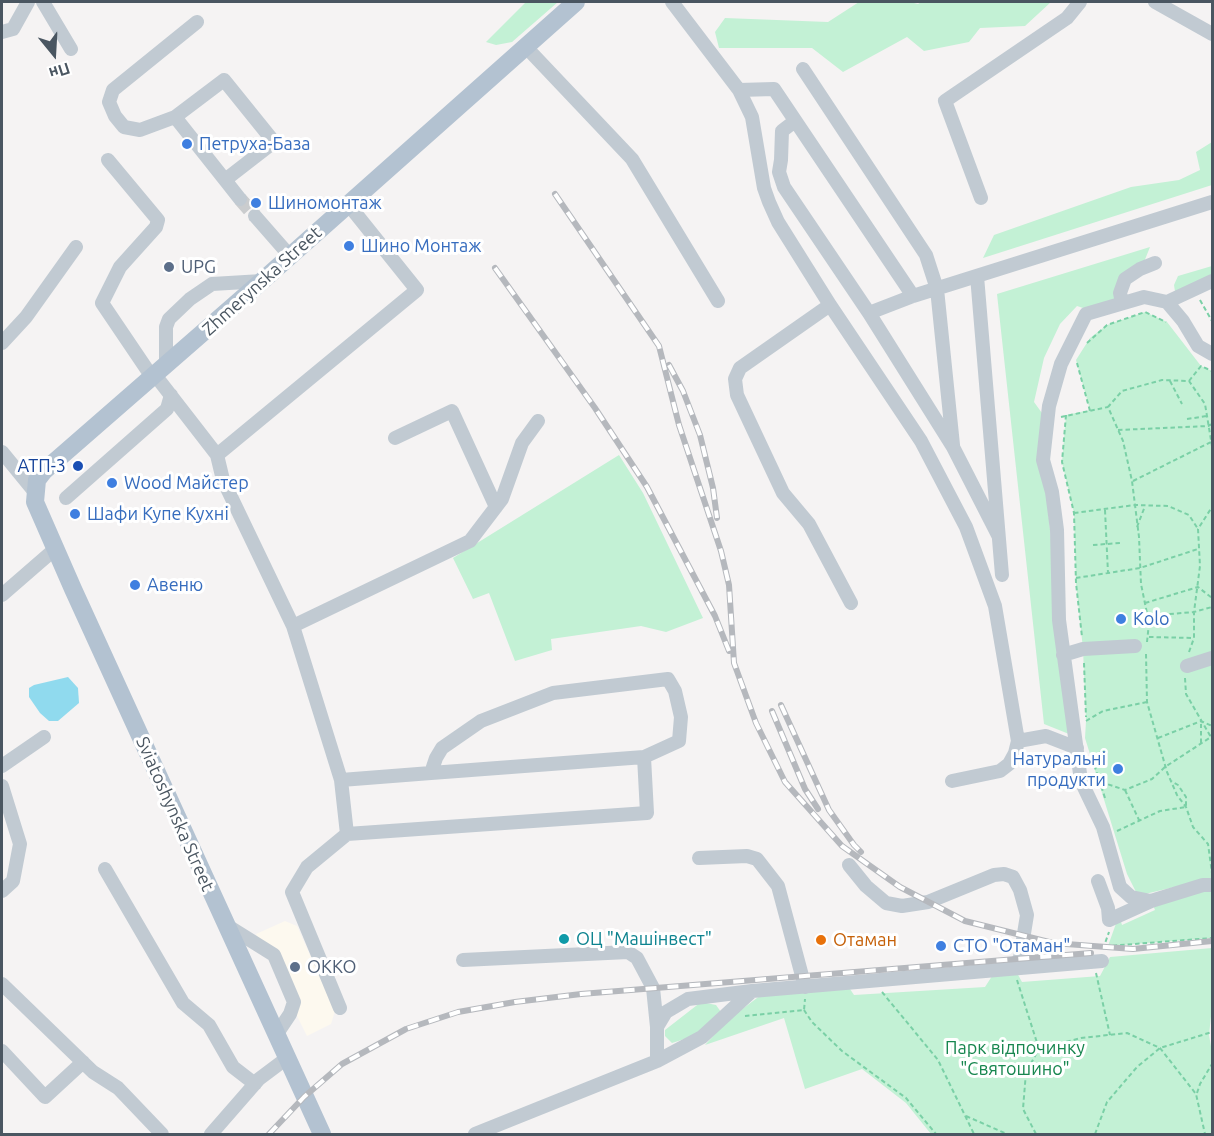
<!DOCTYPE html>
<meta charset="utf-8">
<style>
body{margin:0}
#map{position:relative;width:1214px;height:1136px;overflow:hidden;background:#f5f3f3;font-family:Ubuntu,sans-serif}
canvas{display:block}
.frame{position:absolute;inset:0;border:3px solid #4a5661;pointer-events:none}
.north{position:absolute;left:24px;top:24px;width:60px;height:60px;-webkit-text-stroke:4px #fff;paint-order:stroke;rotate:162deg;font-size:16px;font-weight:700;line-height:24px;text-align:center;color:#4a5661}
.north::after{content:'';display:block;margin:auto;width:21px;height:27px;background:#4a5661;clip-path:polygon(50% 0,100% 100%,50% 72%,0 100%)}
</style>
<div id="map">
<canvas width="1214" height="1136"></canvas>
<div class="frame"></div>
<div class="north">Пн</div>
</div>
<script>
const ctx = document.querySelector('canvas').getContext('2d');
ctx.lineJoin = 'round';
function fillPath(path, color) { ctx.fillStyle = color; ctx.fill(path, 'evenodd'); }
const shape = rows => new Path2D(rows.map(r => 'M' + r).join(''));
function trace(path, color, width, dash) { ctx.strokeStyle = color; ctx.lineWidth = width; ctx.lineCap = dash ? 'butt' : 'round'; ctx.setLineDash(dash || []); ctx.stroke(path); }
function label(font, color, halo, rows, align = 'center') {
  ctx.font = font + ' Ubuntu,sans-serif'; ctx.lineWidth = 6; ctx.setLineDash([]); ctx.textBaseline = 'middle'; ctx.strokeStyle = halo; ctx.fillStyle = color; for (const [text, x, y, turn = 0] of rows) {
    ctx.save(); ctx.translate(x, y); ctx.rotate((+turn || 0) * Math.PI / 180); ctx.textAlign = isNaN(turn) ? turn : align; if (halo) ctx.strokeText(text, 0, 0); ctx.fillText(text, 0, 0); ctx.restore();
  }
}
const commercial = shape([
 [285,921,297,926,335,1011,331,1024,307,1036,256,934]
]);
const green = shape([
 [526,2,558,2,512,42,496,45,486,42],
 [859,2,910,2,918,4,921,2,1051,2,1025,26,980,28,969,42,924,51,907,37,843,72,812,48,719,48,715,32,725,18,828,22],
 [1212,142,1212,185,983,258,994,235,1131,187,1179,180,1200,170,1196,152],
 [1150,247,1144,262,1116,299,1086,309,1077,306,1060,324,1044,358,1034,402,1047,420,1047,497,1069,734,1044,724,997,294],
 [1212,266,1212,279,1176,298,1174,285,1178,276],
 [1145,312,1167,322,1201,366,1212,371,1212,878,1145,894,1136,892,1127,874,1085,738,1086,721,1083,649,1076,583,1074,513,1062,462,1066,415,1090,410,1076,360,1090,338,1107,325],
 [619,455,643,493,703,618,666,632,641,626,551,639,552,650,515,661,489,593,473,599,453,558],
 [1212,889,1212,938,1108,946,1119,915,1122,925,1155,910,1153,905],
 [1212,948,1212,1007,1209,1035,1212,1052,1212,1134,931,1134,906,1103,862,1069,805,1089,784,1018,705,1045,729,1019,761,995,848,986,854,995,985,987,994,973,1016,971,1022,982,1100,976,1110,957],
 [701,1002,716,1005,721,1012,694,1036,672,1043,665,1036,665,1030]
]);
const water = shape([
 [68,677,78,688,79,703,58,721,49,721,40,713,29,697,29,688,34,685]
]);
const minorTunnel = shape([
 [240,199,255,216]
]);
const path = shape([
 [1200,300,1212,321],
 [1087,343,1107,325,1145,312,1166,322],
 [1077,363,1090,411],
 [1170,381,1182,404],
 [1189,381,1201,366,1212,371],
 [1066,415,1062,462,1074,513,1076,583,1082,637],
 [1061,417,1108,407],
 [1187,419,1207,416],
 [1118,430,1208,426,1212,424],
 [1133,481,1211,442],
 [1105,510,1108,573],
 [1074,513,1135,505,1168,506,1189,515,1198,529],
 [1137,527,1145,506],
 [1093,545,1120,543],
 [1076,578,1140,568,1198,549],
 [1145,603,1198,587,1212,598],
 [1147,616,1194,612,1212,607],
 [1149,637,1194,638],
 [1147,642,1149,623,1141,584,1139,537,1132,481,1123,441,1108,407,1122,391,1162,380,1189,381,1205,404,1212,446],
 [1189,652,1194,638,1194,612,1200,566,1198,529,1212,507],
 [1146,654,1147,702,1167,772,1177,795,1186,807,1193,827,1208,844,1212,873],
 [1084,663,1086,717],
 [1185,678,1186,694,1212,739],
 [1086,721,1103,711,1147,702],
 [1158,738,1201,721,1212,726],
 [1201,743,1201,724],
 [1091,756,1102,752],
 [1092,758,1105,798],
 [1101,782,1125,790,1152,779,1165,767,1211,737,1212,734],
 [1125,790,1139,820],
 [1117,831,1160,811,1186,807,1186,797,1178,785,1171,781],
 [1106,948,1108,946,1212,938],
 [1103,949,1109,932],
 [1096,973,1110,1035],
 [1017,980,1039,1049],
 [882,992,938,1060,974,1134],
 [804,1010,812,1022,842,1051,906,1098,936,1134],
 [745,1016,804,1010,805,999],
 [1212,1028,1212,1036],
 [1197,1093,1200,1084,1212,1064],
 [966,1116,1007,1134],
 [1036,1134,1023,1109,1026,1072,1039,1049,1081,1038,1127,1033,1160,1048,1196,1094,1205,1134],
 [1095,1134,1107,1102,1137,1067,1160,1048,1212,1032]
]);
const minor = shape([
 [43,2,71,49],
 [672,2,739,90,752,117,764,188,769,202,778,222,830,305,921,441,966,527,995,606,1018,741,1015,753,1009,764,1000,771,952,781],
 [1155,2,1212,34],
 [2,32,13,29,28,2],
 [525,46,632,159,718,301],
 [803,69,926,255,937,289,953,445],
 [739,90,774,89,913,296],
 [175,117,140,130,124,127,115,116,109,102,113,90,197,22],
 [795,121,782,131,781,160,779,172,784,187,869,313,953,447,998,535],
 [108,160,158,220,156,227,120,267,102,303,152,377],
 [225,180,274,142,224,80,175,117,225,180,240,199],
 [981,198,945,101,1067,18,1080,2],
 [255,216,290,256],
 [977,276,1002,575],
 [1167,302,1212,281],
 [1122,303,1120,293,1125,279,1140,269,1155,263],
 [830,305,740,368,735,379,737,395,783,493,809,524,851,603],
 [869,313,913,296,1212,202],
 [2,343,26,317,76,247],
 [1212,354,1198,346,1183,321,1167,302,1144,297,1086,314,1061,364,1049,406,1043,460,1052,492,1057,530,1059,620,1081,781,1103,827,1120,887,1131,897,1151,901,1203,885,1212,885],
 [166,365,166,327,169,319,190,299,212,284,262,281],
 [155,375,217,455,223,480,293,626,341,780,347,834,307,867,292,892,340,1008],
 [395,438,452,411,496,507],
 [2,452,34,491],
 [217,455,417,290,348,204],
 [66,498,167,409,171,395],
 [2,595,55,549],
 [293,626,470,541,502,499,522,443,538,421],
 [1063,655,1083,649,1135,646],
 [1187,666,1212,658],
 [1018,741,1046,736,1077,748],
 [2,766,44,737],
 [341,780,431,773,644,757,679,741,681,717,675,691,668,679,553,693,481,721,442,748,436,758,431,773],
 [2,786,20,844,13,881,2,891],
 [347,834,647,813,644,757],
 [699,858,747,856,757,859,778,886,805,987],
 [849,865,866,886,886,903,902,906,928,902,994,875,1004,874,1013,877,1020,890,1027,915,1020,958,1013,968],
 [105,869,183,1003,209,1025,233,1067,255,1084],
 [1098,881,1108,908,1109,920,1151,901],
 [226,925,274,955,294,1002,290,1014,276,1035],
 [463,960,628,952,637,958,653,988,657,1027],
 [2,984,93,1072,118,1088,162,1134],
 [2,1051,45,1097,83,1062],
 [657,1061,657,1027,666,1012,688,999,752,991,1102,961],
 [211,1134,259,1079,287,1058],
 [475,1134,657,1061,702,1037,752,991]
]);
const major = shape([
 [322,1134,73,589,35,502,37,480,44,471,262,281,576,2]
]);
const rail = shape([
 [555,194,659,346,679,425,721,551,729,585,734,663,756,723,785,782,842,846,900,887,965,921,1053,943,1133,949,1212,941],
 [495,268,595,408,647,487,715,616,729,651],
 [669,365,683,391,700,435,713,488,717,518],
 [781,705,829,810,854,845,861,852],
 [772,711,805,789,818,809],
 [269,1134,304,1097,342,1064,406,1029,458,1012,515,1002,581,994,1091,953]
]);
const markers = [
 [187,144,6,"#3f7fe0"],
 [256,203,6,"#3f7fe0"],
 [349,246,6,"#3f7fe0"],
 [169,267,6,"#5c6f8a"],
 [78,466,6,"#1a4fb4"],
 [112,483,6,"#3f7fe0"],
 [75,514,6,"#3f7fe0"],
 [135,585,6,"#3f7fe0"],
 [1121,619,6,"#3f7fe0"],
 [1118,769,6,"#3f7fe0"],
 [564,939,6,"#0f9aa8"],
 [821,940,6,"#e8710a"],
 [941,946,6,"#3f7fe0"],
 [295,967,6,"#5c6f8a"]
];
const shopNames = [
 ["Петруха-База",199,144],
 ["Шиномонтаж",268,203],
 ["Шино Монтаж",361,246],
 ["Wood Майстер",124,483],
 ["Шафи Купе Кухні",87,514],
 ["Авеню",147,585],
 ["Kolo",1133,619],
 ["Натуральні",1106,759,"right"],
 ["продукти",1106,780,"right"],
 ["СТО \"Отаман\"",953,946]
];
const serviceNames = [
 ["UPG",181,267],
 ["ОККО",307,967]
];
const streetNames = [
 ["Zhmerynska Street",262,281,-42],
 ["Sviatoshynska Street",175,814,66]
];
const transitNames = [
 ["АТП-3",66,466]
];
const cultureNames = [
 ["ОЦ \"Машінвест\"",576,939]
];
const foodNames = [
 ["Отаман",833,940]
];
const parkNames = [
 ["Парк відпочинку",1015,1048],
 ["\"Святошино\"",1015,1069]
];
fillPath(commercial, '#fdf9ef');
fillPath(green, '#c3f1d5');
fillPath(water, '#90daee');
trace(minorTunnel, '#caccce', 14, [14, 7]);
trace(path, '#7ad0a6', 2, [4.5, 3]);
trace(minor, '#c1cad2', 14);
trace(major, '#b3c2d1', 18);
trace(rail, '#b5b8bd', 6);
trace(rail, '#fff', 4, [11]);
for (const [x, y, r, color] of markers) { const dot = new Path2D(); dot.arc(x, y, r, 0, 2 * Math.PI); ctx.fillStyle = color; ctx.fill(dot); trace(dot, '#fff', 2); }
label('18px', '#366cbe', '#fff', shopNames, 'left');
label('18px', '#4e5e75', '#fff', serviceNames, 'left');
label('18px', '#4a5661', '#fff', streetNames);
label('18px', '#164399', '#fff', transitNames, 'right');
label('18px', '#0d838f', '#fff', cultureNames, 'left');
label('18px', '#c56008', '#fff', foodNames, 'left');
label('18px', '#17864f', '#fff', parkNames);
</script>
